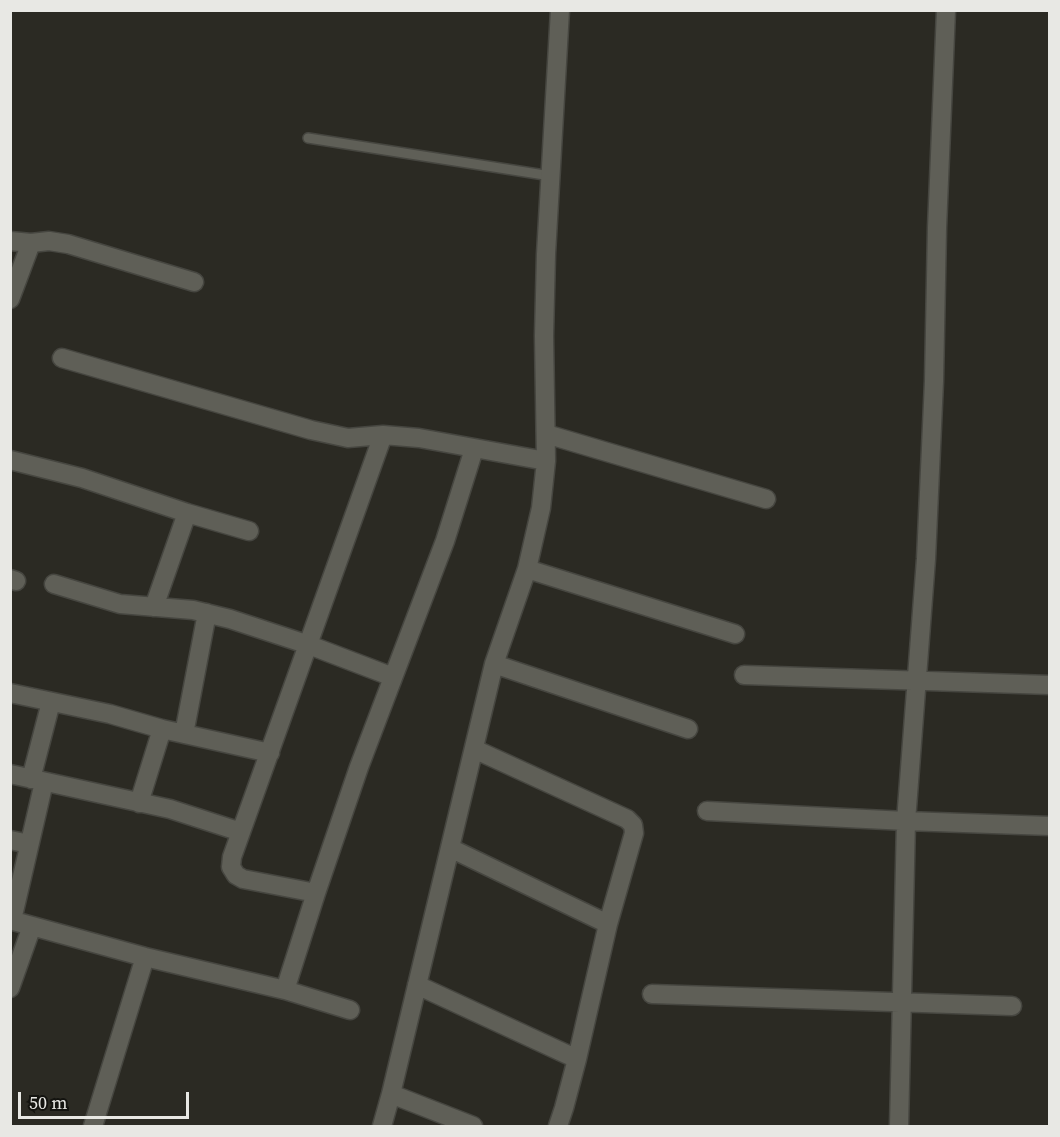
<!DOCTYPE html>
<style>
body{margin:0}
#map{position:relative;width:1060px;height:1137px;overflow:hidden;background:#2b2a23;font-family:"Source Serif 4",serif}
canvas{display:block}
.frame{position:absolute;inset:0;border:12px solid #e8e8e4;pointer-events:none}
.scale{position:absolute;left:18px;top:1092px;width:171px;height:27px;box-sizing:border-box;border:3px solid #e8e8e4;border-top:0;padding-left:8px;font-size:18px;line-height:21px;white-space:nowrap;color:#e8e8e4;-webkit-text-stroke:4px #13130f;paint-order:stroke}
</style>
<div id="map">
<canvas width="1060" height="1137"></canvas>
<div class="frame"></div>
<div class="scale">50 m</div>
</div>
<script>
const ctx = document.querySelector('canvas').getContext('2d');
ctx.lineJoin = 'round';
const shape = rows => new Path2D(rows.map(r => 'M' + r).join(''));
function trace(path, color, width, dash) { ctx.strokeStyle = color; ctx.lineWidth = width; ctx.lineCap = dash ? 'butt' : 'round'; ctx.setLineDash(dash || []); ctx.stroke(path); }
const service = shape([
 [308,138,551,176]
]);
const minor = shape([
 [10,241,31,243,49,241,68,244,194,282],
 [10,299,31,243],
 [62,358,311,430,348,438,383,435,419,438,546,461],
 [546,434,766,499],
 [10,460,82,478,187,513,249,531],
 [527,569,735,634],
 [10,579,16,581],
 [54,584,120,604,193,610,230,619,309,645,393,677],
 [154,607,187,513],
 [494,664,688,729],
 [744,675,1050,685],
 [10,693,110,714,162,729,270,753],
 [184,734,207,613],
 [474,749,627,819,633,825,634,833,608,924,577,1059,564,1108,558,1126],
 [10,774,170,809,241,832],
 [31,779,51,702],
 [139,803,162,729],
 [707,811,906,821,1050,826],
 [10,840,29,844],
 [450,848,608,924],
 [316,893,243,879,236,875,231,867,232,857,383,435],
 [10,920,145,957,285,990,350,1010],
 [12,920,44,782],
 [417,985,577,1059],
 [10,988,32,926],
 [285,990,316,893,359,767,445,541,474,449],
 [652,994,1012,1006],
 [391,1094,473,1126],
 [93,1126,145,957],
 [382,1126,391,1094,494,664,527,569,541,508,546,461,544,336,546,254,560,10],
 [899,1126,906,821,926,559,934,381,937,228,946,10]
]);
trace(service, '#464640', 12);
trace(minor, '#464640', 21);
trace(service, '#5f5f57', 9);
trace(minor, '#5f5f57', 18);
</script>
